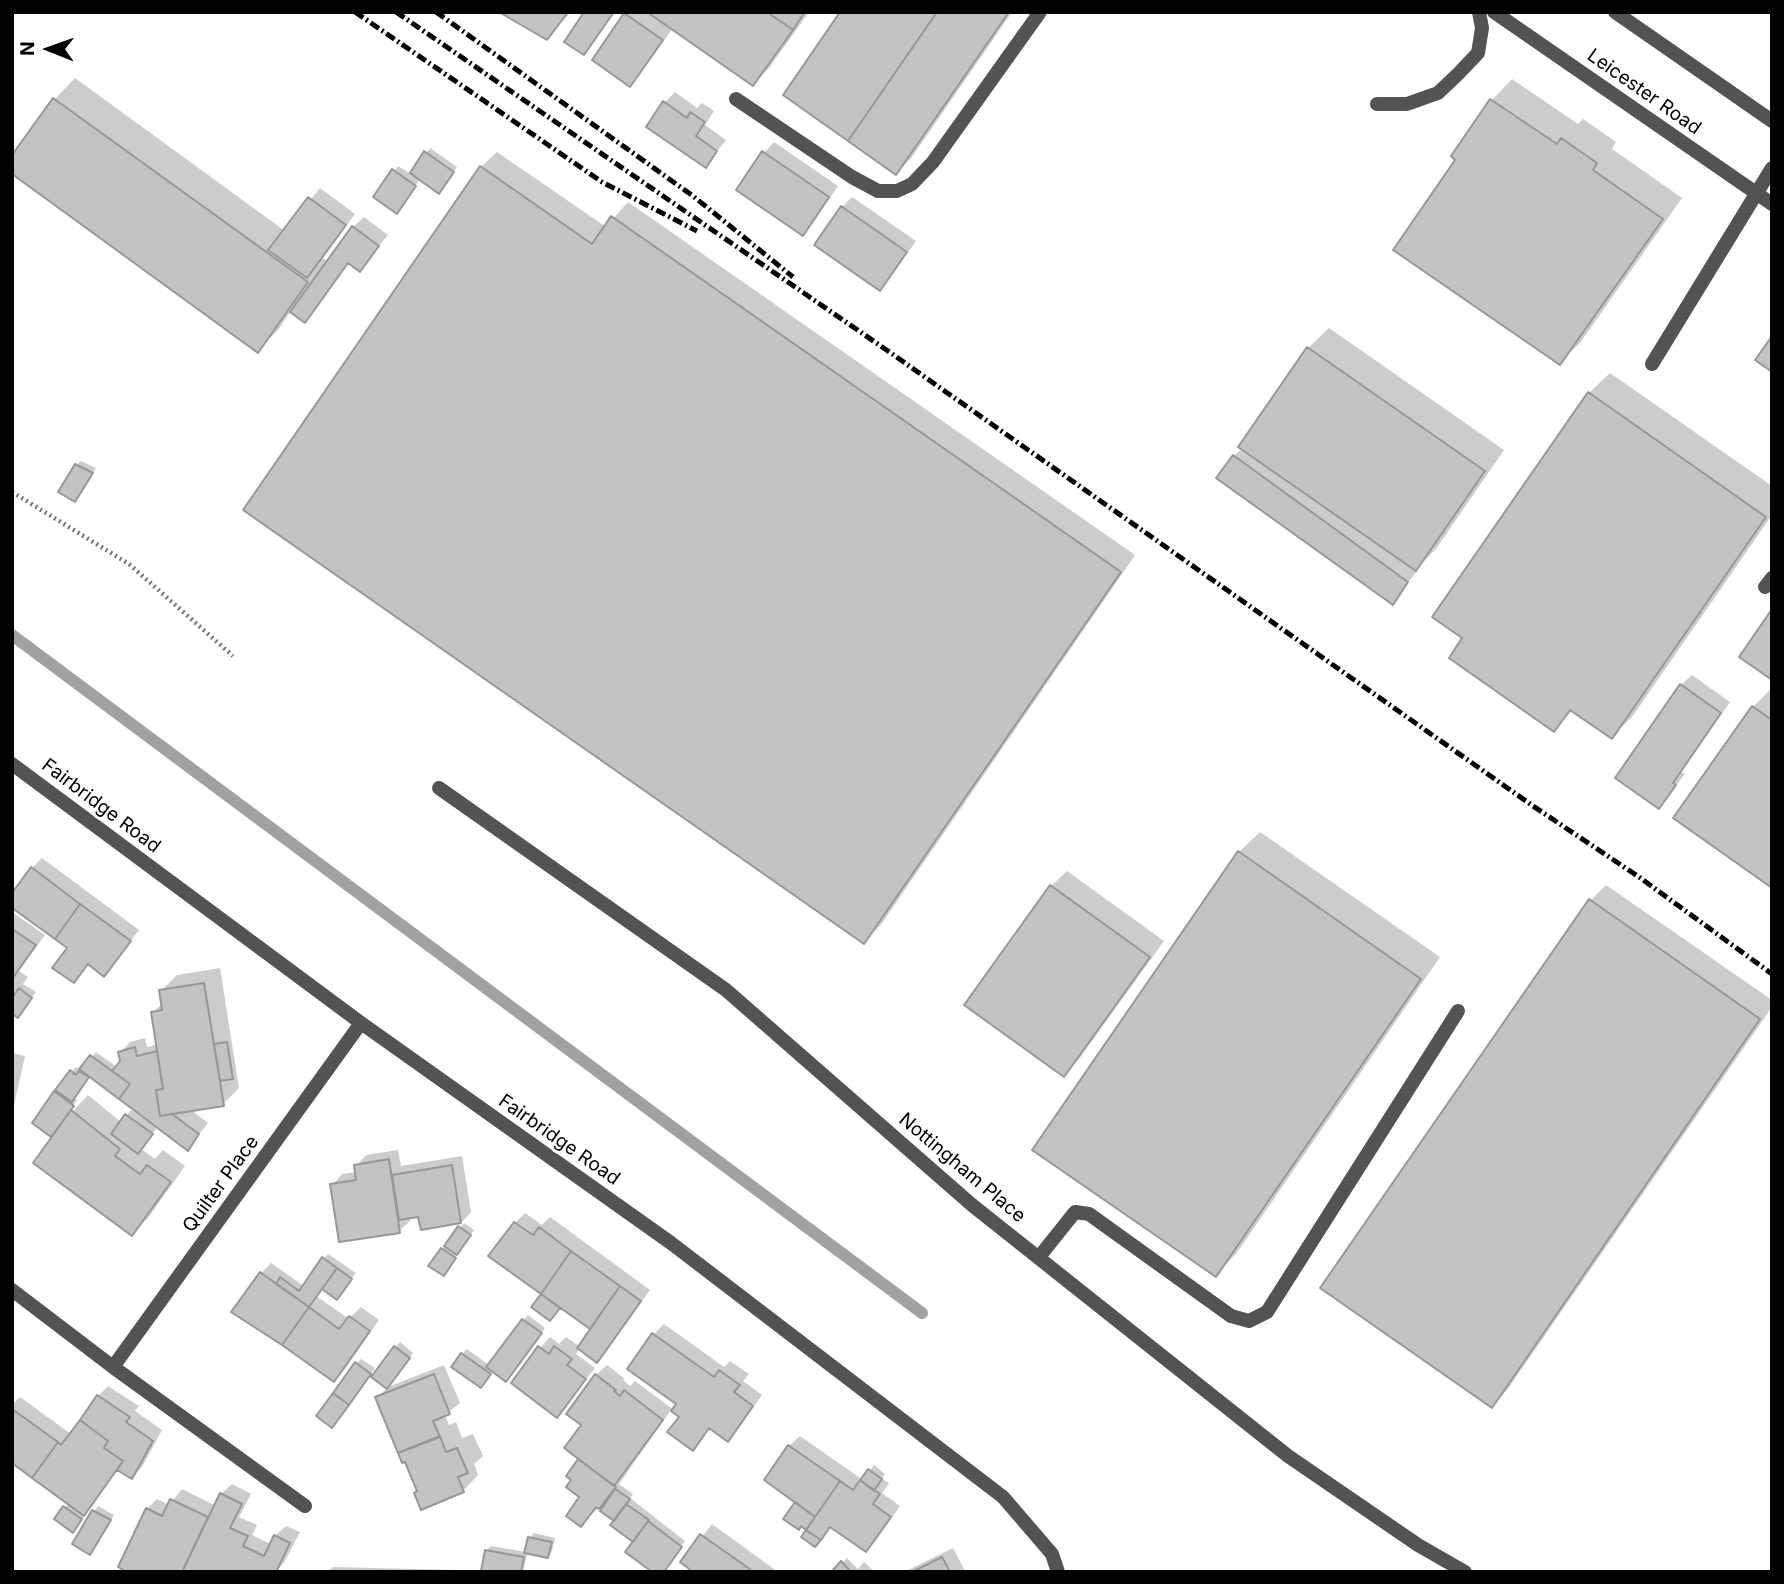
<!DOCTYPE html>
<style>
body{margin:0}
#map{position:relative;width:1784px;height:1584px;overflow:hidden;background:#fff;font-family:Inter,sans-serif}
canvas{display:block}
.frame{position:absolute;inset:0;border:14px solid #000;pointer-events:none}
.north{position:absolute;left:14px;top:14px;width:70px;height:70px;-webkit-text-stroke:5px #fff;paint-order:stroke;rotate:271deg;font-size:19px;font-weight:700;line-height:28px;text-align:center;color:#000}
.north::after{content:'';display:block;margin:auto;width:24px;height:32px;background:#000;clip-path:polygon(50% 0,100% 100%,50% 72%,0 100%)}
</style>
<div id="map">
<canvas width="1784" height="1584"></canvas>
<div class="frame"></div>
<div class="north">N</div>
</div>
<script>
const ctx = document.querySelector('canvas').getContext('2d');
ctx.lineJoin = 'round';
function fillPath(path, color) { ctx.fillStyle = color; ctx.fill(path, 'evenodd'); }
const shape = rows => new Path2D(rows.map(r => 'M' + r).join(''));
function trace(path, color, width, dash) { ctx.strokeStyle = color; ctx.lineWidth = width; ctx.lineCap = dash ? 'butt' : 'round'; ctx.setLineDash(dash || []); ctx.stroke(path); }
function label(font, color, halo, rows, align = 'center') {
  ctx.font = font + ' Inter,sans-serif'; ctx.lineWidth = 6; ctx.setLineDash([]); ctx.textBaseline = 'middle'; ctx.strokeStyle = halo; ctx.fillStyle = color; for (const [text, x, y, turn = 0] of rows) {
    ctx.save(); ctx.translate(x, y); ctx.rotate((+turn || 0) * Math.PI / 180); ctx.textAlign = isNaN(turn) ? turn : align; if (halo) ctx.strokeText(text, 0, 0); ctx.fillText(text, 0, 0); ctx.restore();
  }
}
const shadow = shape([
 [503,12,571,12,547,38],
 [627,12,809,12,769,68,753,84,673,28,640,74,630,85,625,14],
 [842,12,1012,12,912,157,896,173],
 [75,78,285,231,320,188,355,214,323,258,328,262,353,227,364,217,388,235,359,270,349,262,315,310,305,320,291,311,278,330,258,350,12,158,55,99],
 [1512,79,1578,124,1583,119,1616,142,1612,149,1682,198,1580,343,1559,363,1457,159,1453,156,1492,100],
 [675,92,697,108,702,103,714,111,705,125,726,140,705,166,664,103],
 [774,142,838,186,813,223,803,233,764,153],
 [430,148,457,167,439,192,420,179,401,207,376,197,398,166,411,174],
 [497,152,606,227,628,202,1135,555,880,926,864,941,481,167],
 [852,197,916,241,890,278,880,288,842,207],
 [1329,328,1504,450,1436,549,1415,570,1417,571,1392,603,1234,456,1242,448,1308,348],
 [1610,373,1772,486,1772,515,1632,717,1611,737,1573,710,1554,729,1465,638,1589,393],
 [81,461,96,468,79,496,76,465],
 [1692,675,1730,702,1681,772,1685,774,1659,807,1681,685],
 [1772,688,1772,886,1753,707],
 [1260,832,1440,957,1236,1254,1215,1275,1239,852],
 [42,858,139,930,104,975,89,963,74,981,69,948,32,868],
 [1067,871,1164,941,1079,1059,1064,1074,1051,886],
 [1606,885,1772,1000,1772,1007,1507,1390,1492,1406,1591,900],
 [12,912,45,935,19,971,28,977,23,984,36,992,22,1011,12,1012],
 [220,968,239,1088,223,1104,190,1109,208,1123,188,1149,158,1126,141,1149,155,1159,163,1150,185,1166,148,1218,132,1233,56,1130,55,1093,71,1072,76,1067,81,1071,96,1052,117,1067,122,1061,120,1053,130,1042,145,1038,147,1047,158,1044,152,1013,163,1003,161,991,177,975],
 [90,1075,150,1120,148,1122,131,1110,121,1122,88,1095,72,1112,70,1110,77,1100,73,1098],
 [12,1053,25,1056,12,1114],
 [398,1150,401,1166,462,1156,471,1212,462,1222,422,1228,420,1215,409,1216,410,1221,399,1231,332,1185,342,1174,357,1172,356,1166,366,1155],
 [525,1213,542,1225,550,1217,650,1290,607,1351,597,1361,580,1348,576,1354,595,1368,557,1416,540,1348,550,1337,559,1344,566,1337,580,1347,593,1329,561,1306,555,1314,533,1307,543,1293,515,1223],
 [464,1223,474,1230,448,1269,442,1249],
 [328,1254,356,1273,337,1297,323,1287,316,1296,349,1319,361,1307,379,1320,344,1370,334,1380,261,1273,271,1263,304,1286],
 [528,1315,545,1328,510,1375,493,1370,485,1381,462,1354,467,1349,489,1365],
 [664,1324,724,1367,730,1361,749,1374,743,1381,762,1395,738,1429,728,1439,711,1427,693,1448,681,1416,671,1410,619,1484,633,1494,630,1498,685,1541,663,1572,616,1520,609,1497,581,1525,582,1497,574,1480,568,1476,581,1459,583,1425,596,1375,607,1365,625,1379,623,1380,630,1386,635,1381,674,1410,679,1403,629,1368,654,1334],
 [400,1342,413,1353,392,1382,374,1376],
 [361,1359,375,1368,336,1421,357,1363],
 [444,1365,460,1403,445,1415,449,1425,456,1422,462,1438,473,1434,483,1456,474,1464,478,1475,463,1491,419,1490,377,1398,388,1387],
 [108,1386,139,1406,135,1411,162,1430,142,1467,132,1477,119,1469,84,1513,86,1514,73,1531,65,1507,69,1503,12,1461,12,1405,20,1397,71,1434,98,1396],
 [800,1436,863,1480,874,1465,885,1474,882,1479,889,1483,882,1493,900,1506,876,1540,866,1550,832,1526,825,1533,808,1529,802,1525,789,1446],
 [232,1484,251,1494,239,1517,257,1525,252,1535,271,1544,275,1536,286,1526,300,1532,285,1561,276,1572,131,1572,147,1509,157,1499,169,1505,182,1489,216,1506,221,1494],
 [98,1506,114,1515,90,1553,74,1543],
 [712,1524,774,1569,772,1572,696,1572,682,1562],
 [534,1533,555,1538,552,1551,548,1556,528,1552,523,1572,483,1569,486,1551,491,1546,526,1552,530,1538],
 [953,1548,964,1569,963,1572,904,1572],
 [847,1558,858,1569,864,1562,875,1572,833,1572],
 [333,1567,458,1570,458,1572,328,1572]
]);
const stream = shape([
 [12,635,922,1313]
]);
const building = shape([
 [499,12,568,12,547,40,499,12],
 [584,12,614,12,584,55,564,42,584,12],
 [647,12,767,12,793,30,753,86,647,12],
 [767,12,805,12,793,30,767,12],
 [840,12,937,12,848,141,783,95,840,12],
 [937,12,1009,12,896,175,848,141,937,12],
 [624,13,663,40,630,87,592,60,624,13],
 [53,98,308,282,258,353,12,174,12,155,53,98],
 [1490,99,1557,144,1561,138,1597,163,1593,170,1663,219,1560,365,1393,250,1455,160,1451,156,1490,99],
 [663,101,687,118,690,112,705,122,696,136,717,151,706,168,646,127,663,101],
 [424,151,454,172,439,194,410,173,424,151],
 [762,151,829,197,803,236,736,190,762,151],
 [480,166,592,244,611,216,1121,572,864,944,243,510,480,166],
 [392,169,416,186,397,214,373,197,392,169],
 [308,197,346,225,307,278,268,250,308,197],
 [841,206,907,252,880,291,814,245,841,206],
 [352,226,379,246,360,272,348,263,305,323,290,312,352,226],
 [1772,336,1772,372,1755,360,1772,336],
 [1307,347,1485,471,1416,571,1238,447,1307,347],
 [1588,392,1766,517,1612,739,1570,710,1554,732,1449,658,1462,638,1432,617,1588,392],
 [1233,455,1408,582,1393,605,1216,478,1233,455],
 [75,464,93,473,75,502,58,492,75,464],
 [1772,609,1772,680,1739,657,1772,609],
 [1680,684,1721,713,1673,783,1676,785,1659,809,1615,778,1680,684],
 [1752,706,1772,720,1772,888,1673,818,1752,706],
 [1238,851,1421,979,1216,1277,1032,1150,1238,851],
 [31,867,80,904,55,939,12,908,12,893,31,867],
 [1050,885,1150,957,1064,1077,964,1005,1050,885],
 [1589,899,1760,1019,1492,1408,1320,1288,1589,899],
 [80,904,131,941,104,977,88,964,74,983,52,968,67,948,55,939,80,904],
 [12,929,36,945,12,979,12,929],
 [204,983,224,1106,160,1116,156,1090,163,1089,151,1012,162,1010,159,990,204,983],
 [19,988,32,998,18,1018,12,1014,12,998,19,988],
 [227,1042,233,1079,220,1081,214,1044,227,1042],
 [135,1047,137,1056,157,1051,163,1089,156,1090,160,1116,172,1114,199,1134,188,1151,119,1099,130,1084,112,1071,120,1061,118,1052,135,1047],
 [90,1055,130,1084,119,1099,79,1069,90,1055],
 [70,1070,76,1075,79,1071,89,1077,72,1102,55,1090,70,1070],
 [54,1091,74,1106,51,1137,32,1123,54,1091],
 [71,1110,120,1149,115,1156,140,1174,147,1165,171,1182,132,1236,33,1163,71,1110],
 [125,1114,153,1134,138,1154,111,1134,125,1114],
 [389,1159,400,1233,339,1242,330,1184,356,1180,354,1165,389,1159],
 [452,1165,461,1223,421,1230,418,1217,399,1220,392,1175,452,1165],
 [514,1222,533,1235,539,1227,571,1251,541,1294,488,1256,514,1222],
 [458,1226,471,1235,457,1255,444,1246,458,1226],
 [441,1248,456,1258,444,1276,428,1266,441,1248],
 [571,1251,620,1286,590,1329,541,1294,571,1251],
 [322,1257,337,1268,309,1307,276,1284,280,1277,299,1291,322,1257],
 [337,1268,352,1279,337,1300,322,1289,337,1268],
 [260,1272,309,1307,282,1345,231,1312,260,1272],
 [620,1286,641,1301,597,1363,577,1348,620,1286],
 [541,1294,560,1308,550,1321,531,1307,541,1294],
 [309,1307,339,1329,349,1316,370,1331,334,1382,282,1345,309,1307],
 [522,1319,542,1333,506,1382,486,1367,522,1319],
 [652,1333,714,1377,719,1370,740,1385,734,1392,753,1406,728,1442,709,1428,693,1451,667,1432,679,1417,671,1411,676,1404,627,1369,652,1333],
 [394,1346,410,1358,387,1389,371,1377,394,1346],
 [538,1346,549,1354,554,1346,572,1359,567,1365,586,1379,557,1418,511,1383,538,1346],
 [461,1353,491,1374,481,1388,451,1367,461,1353],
 [355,1362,371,1374,349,1405,333,1393,355,1362],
 [434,1374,450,1414,433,1421,440,1437,398,1453,375,1397,434,1374],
 [595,1374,616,1390,614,1391,620,1396,624,1390,663,1420,614,1486,564,1448,581,1425,566,1414,595,1374],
 [333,1393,349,1405,332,1428,316,1416,333,1393],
 [97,1395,130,1417,126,1422,153,1441,132,1479,117,1470,123,1461,104,1448,108,1441,80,1420,97,1395],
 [12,1409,58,1442,32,1478,12,1463,12,1409],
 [80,1420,108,1441,104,1448,123,1461,84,1516,32,1478,58,1442,61,1445,80,1420],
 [440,1436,446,1452,457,1448,468,1473,458,1477,464,1492,421,1510,414,1493,417,1491,405,1462,402,1463,398,1453,440,1436],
 [788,1445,840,1481,815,1517,764,1480,788,1445],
 [578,1459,616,1487,599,1509,596,1507,581,1527,566,1516,579,1497,566,1487,571,1480,566,1476,578,1459],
 [868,1469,882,1479,874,1491,860,1480,868,1469],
 [860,1480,880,1494,873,1504,891,1517,866,1552,830,1527,821,1540,806,1530,840,1481,853,1490,860,1480],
 [615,1489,630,1499,614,1521,600,1511,615,1489],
 [220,1493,242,1504,230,1528,248,1536,243,1546,264,1556,274,1535,290,1543,276,1572,182,1572,220,1493],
 [170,1499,208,1517,182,1572,127,1572,118,1567,146,1508,162,1516,170,1499],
 [795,1502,815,1517,806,1530,801,1526,799,1530,783,1519,795,1502],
 [626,1504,649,1520,633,1542,610,1525,626,1504],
 [63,1506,82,1519,73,1533,54,1519,63,1506],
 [92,1510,111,1520,90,1555,72,1544,92,1510],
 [648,1521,682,1547,664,1572,652,1572,625,1552,648,1521],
 [806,1530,821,1540,815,1547,801,1537,806,1530],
 [700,1534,754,1572,693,1572,680,1562,700,1534],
 [528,1537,552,1542,548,1558,524,1553,528,1537],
 [485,1550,524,1557,521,1572,481,1571,485,1550],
 [942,1557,950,1572,912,1572,942,1557],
 [841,1561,851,1572,831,1572,841,1561]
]);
const path = shape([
 [12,492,129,564,233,656]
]);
const service = shape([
 [736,99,852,177,878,191,897,191,912,184,933,162,1040,12],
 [1377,104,1407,104,1438,93,1458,74,1478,53,1482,28,1479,12],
 [1652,364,1772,168],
 [1765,587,1772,578],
 [439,788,726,990,972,1205,1288,1456,1418,1545,1465,1572],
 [1039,1257,1075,1212,1089,1214,1231,1316,1249,1321,1267,1312,1458,1011]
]);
const minor = shape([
 [1494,12,1772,204],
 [1615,12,1772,121],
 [12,764,361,1023,671,1243,1003,1497,1052,1554,1058,1572],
 [12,1290,113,1367,305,1506],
 [113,1367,361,1023]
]);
const rail = shape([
 [355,12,602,182,697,231],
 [396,12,888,351,1533,806,1639,877,1772,974],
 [436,12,693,196,793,277]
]);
const streetNames = [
 ["Leicester Road",1644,92,35],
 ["Fairbridge Road",101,806,37],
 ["Fairbridge Road",559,1140,35],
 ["Nottingham Place",962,1168,40],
 ["Quilter Place",221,1184,-54]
];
fillPath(shadow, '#0003');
trace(stream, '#a1a1a1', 12);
fillPath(building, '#c3c3c3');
trace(building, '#979797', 2);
trace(path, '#757575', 4.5, [2, 3.5]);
trace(service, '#535353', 14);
trace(minor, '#535353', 14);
trace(rail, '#000', 5, [10, 3.5, 2, 3.5]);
label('19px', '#000', '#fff', streetNames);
</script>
